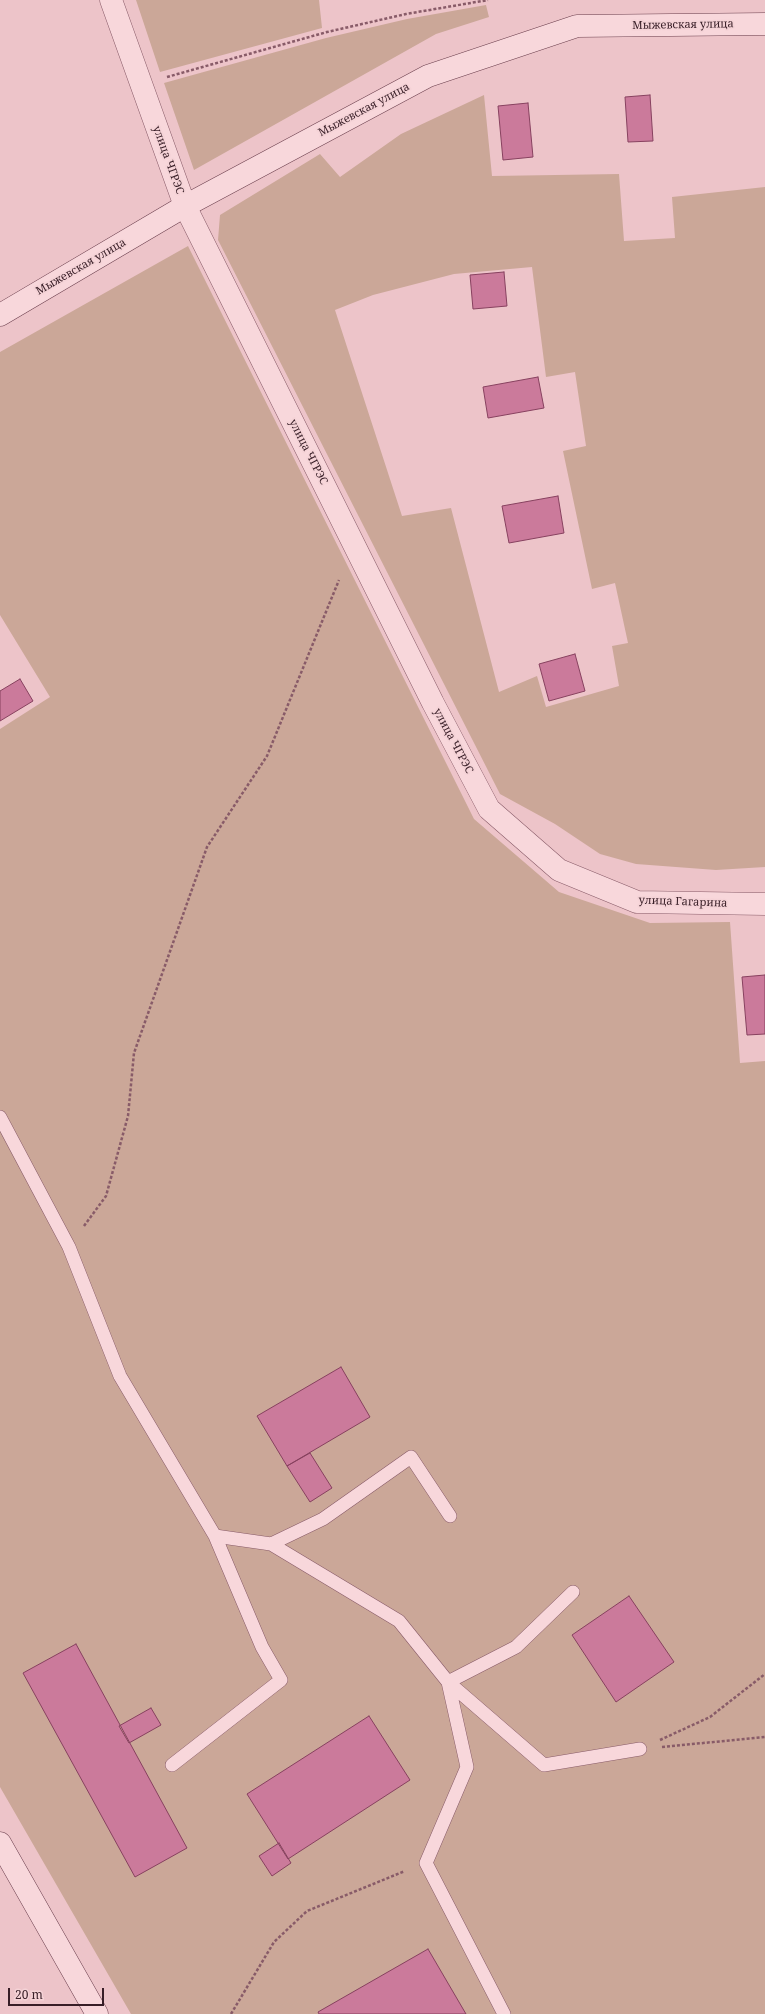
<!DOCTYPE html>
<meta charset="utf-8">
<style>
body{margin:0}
#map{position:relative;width:765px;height:2014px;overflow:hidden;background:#edc4c9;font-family:"Noto Serif",serif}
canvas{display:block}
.scale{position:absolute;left:8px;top:1988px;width:96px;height:18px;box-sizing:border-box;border:2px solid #381e27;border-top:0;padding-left:5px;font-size:12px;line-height:14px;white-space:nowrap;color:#381e27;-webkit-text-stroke:3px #f5d3d7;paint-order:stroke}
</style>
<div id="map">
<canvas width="765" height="2014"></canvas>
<div class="scale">20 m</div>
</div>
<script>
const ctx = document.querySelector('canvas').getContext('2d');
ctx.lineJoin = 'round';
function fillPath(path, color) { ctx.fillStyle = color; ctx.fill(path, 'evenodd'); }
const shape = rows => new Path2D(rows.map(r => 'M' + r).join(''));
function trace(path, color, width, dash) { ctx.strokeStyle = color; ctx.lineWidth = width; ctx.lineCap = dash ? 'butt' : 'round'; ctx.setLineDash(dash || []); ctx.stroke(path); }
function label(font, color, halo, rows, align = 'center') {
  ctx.font = font + ' "Noto Serif",serif'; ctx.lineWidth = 3.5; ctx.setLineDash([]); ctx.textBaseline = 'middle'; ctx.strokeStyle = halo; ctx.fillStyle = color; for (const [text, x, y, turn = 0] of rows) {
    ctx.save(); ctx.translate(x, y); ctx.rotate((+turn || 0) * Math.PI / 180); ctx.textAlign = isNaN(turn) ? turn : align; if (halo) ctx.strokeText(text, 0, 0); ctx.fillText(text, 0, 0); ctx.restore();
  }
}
const green = shape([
 [136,0,319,0,322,28,160,72],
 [486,5,489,17,436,34,194,170,164,83,326,38,407,19],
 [484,95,492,176,619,174,624,241,675,238,672,197,765,187,765,867,716,870,636,864,600,854,555,824,500,794,218,240,220,215,320,154,340,177,401,134],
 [532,267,546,377,575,372,586,446,563,451,592,589,615,583,628,643,612,646,619,686,546,707,537,676,499,692,451,508,402,516,335,310,373,295,454,274],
 [188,246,474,819,559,892,650,923,730,922,740,1063,765,1061,765,2014,131,2014,0,1787,0,729,50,697,0,615,0,352]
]);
const building = shape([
 [650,95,653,141,628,142,625,97,650,95],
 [528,103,533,157,503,160,498,106,528,103],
 [504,272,507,306,473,309,470,275,504,272],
 [538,377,544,408,488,418,483,387,538,377],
 [558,496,564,533,509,543,502,506,558,496],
 [575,654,585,691,549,701,539,664,575,654],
 [20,679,33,701,0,721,0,691,20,679],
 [765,975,765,1034,747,1035,742,977,765,975],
 [341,1367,370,1417,287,1466,257,1416,341,1367],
 [310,1453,332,1488,310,1502,287,1466,310,1453],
 [629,1596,674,1662,616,1702,572,1635,629,1596],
 [76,1644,187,1848,135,1877,23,1673,76,1644],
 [151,1708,161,1725,129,1743,119,1726,151,1708],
 [369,1716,410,1780,288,1859,247,1794,369,1716],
 [279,1843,291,1863,272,1876,259,1856,279,1843],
 [428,1949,466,2014,319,2014,318,2012,428,1949]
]);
const path = shape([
 [167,77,327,32,406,14,488,0],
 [84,1226,106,1196,128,1116,134,1053,207,847,267,756,339,580],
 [660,1740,710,1717,765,1674],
 [662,1747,765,1737],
 [231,2014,274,1942,307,1911,405,1871]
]);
const lane = shape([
 [0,1117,69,1247,120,1376,215,1536,262,1647,281,1680,172,1765],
 [215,1536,271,1544,323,1519,411,1457,450,1516],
 [271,1544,399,1621,448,1682,516,1647,573,1592],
 [504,2014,426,1863,467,1767,448,1682,544,1765,640,1749]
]);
const street = shape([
 [111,0,185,206,433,703,489,809,559,870,637,902,765,904]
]);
const secondary = shape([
 [0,315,185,206,428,76,577,26,765,24],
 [0,1843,97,2014]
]);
const streetNames = [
 ["Мыжевская улица",683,25,-1],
 ["Мыжевская улица",364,110,-28],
 ["улица ЧГРЭС",168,160,70],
 ["Мыжевская улица",81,267,-30],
 ["улица ЧГРЭС",308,452,63],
 ["улица ЧГРЭС",453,741,62],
 ["улица Гагарина",683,902,2]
];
fillPath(green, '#cba798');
fillPath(building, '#cb7a9b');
trace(building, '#87415f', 1);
trace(lane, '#885b68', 14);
trace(street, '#885b68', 23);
trace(secondary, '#6a3e4c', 23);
trace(path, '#885b68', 2.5, [3, 2]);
trace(lane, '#f8d7db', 13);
trace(street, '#f8d7db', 22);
trace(secondary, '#f8d7db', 22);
label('11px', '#381e27', '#f5d3d7', streetNames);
</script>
